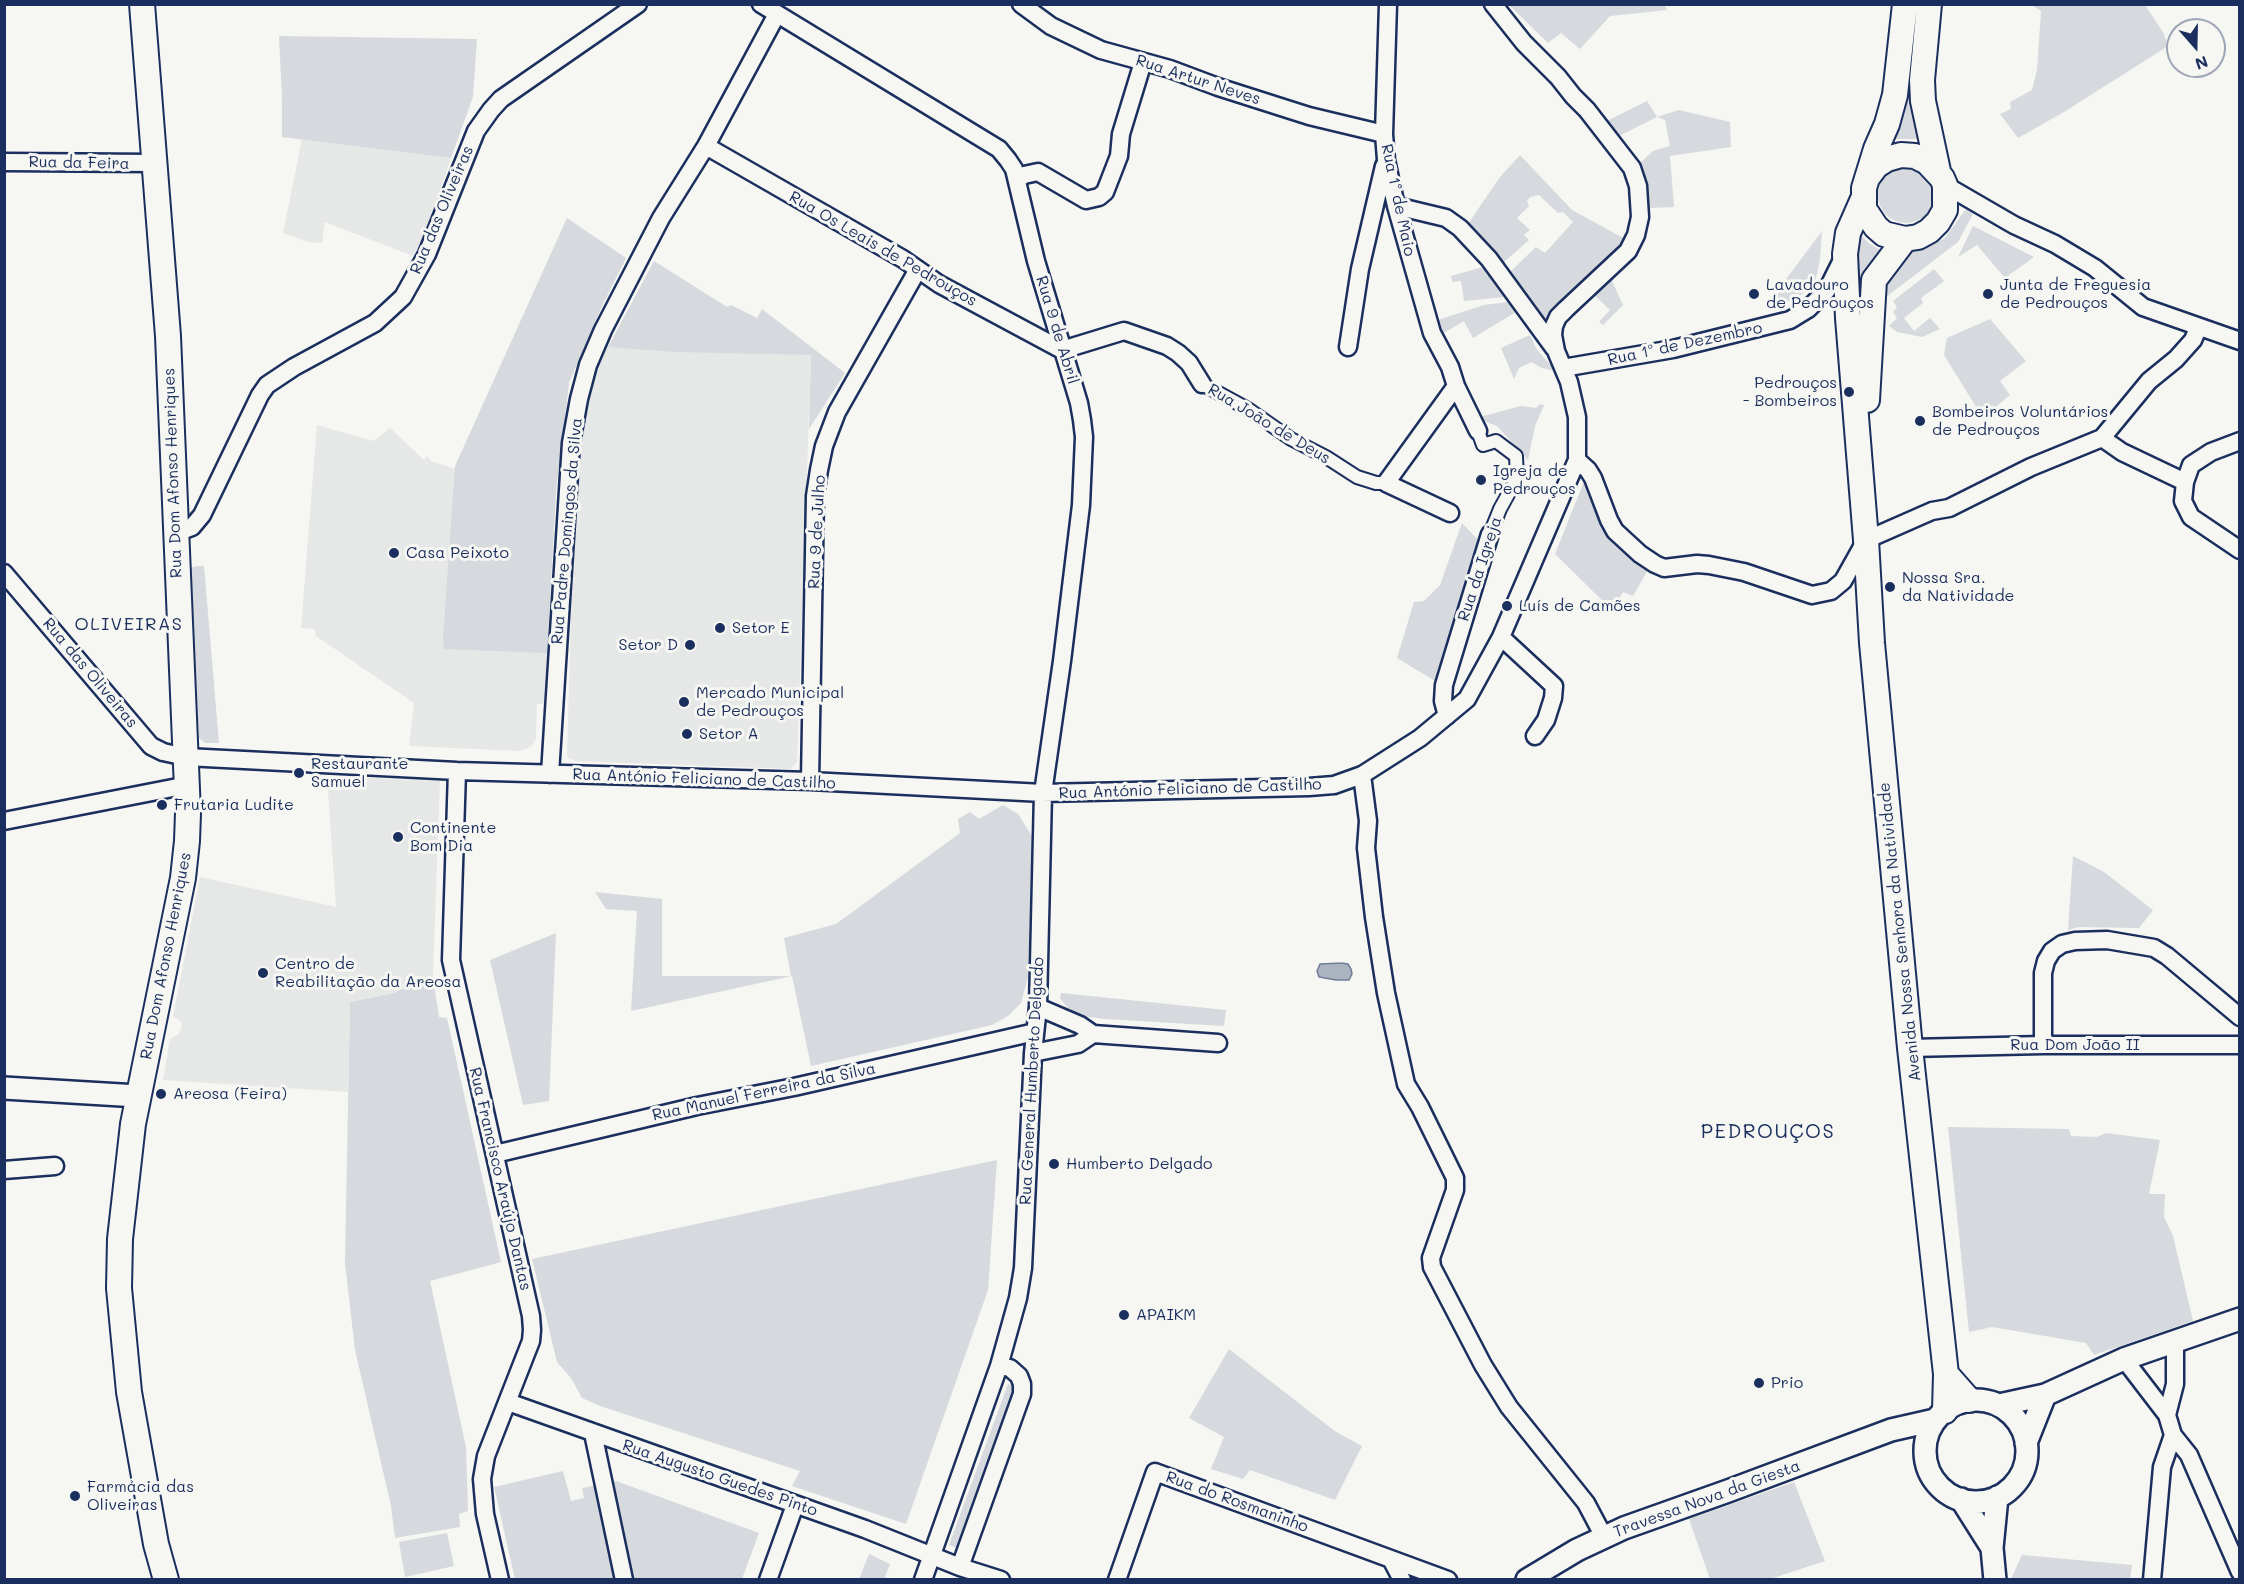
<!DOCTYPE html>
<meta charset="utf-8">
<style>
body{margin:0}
#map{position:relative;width:2244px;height:1584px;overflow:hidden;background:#f6f6f2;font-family:Mali,sans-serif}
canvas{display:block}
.frame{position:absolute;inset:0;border:6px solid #1b2f5e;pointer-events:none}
.north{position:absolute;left:2166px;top:18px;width:60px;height:60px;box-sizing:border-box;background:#f6f6f2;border:2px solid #9ea6b7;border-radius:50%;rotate:160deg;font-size:16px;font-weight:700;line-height:24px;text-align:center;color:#1b2f5e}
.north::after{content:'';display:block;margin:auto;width:21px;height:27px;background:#1b2f5e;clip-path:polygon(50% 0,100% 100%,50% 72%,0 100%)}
</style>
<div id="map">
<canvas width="2244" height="1584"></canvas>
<div class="frame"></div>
<div class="north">N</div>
</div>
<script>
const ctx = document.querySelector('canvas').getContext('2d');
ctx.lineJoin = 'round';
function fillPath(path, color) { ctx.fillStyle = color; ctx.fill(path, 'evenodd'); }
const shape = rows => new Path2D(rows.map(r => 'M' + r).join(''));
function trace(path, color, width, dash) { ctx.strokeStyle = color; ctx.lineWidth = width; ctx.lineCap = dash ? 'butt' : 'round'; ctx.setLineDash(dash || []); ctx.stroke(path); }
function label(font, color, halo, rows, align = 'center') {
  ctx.font = font + ' Mali,sans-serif'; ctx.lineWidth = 6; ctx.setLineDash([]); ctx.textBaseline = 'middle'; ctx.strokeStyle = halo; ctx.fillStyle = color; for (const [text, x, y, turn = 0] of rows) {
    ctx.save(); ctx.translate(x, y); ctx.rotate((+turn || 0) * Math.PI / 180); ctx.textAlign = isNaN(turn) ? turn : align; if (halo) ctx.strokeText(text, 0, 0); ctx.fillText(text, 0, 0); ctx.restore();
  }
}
const built = shape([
 [302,139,451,158,423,239,413,256,325,222,322,243,308,242,283,233],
 [608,347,811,355,797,762,791,769,575,761,568,758,567,755,571,618,582,434,598,366],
 [317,425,374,441,390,428,424,460,427,456,431,461,455,469,455,466,556,491,544,704,537,704,536,739,531,747,520,751,409,746,414,703,316,636,315,629,301,628],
 [327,776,440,781,433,977,408,989,350,1002,348,1092,163,1080,170,1039,179,1034,181,1029,182,1022,173,1017,200,877,336,907]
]);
const green = shape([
 [1664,4,1667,10,1610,16,1580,49,1561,33,1548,43,1509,5],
 [1914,5,1920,5,1915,112,1918,139,1892,139],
 [2032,5,2145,5,2163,32,2168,46,2064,112,2018,138,2000,114,2011,109,2010,102,2032,90,2037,70,2041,11],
 [279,36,477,39,473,97,451,158,282,137,282,97],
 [1647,101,1657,117,1679,110,1730,122,1731,147,1670,156,1674,207,1648,208,1639,164,1653,151,1670,146,1665,120,1657,117,1617,137,1605,122],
 [1520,155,1572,210,1627,240,1546,318,1538,313,1511,271,1536,247,1545,253,1573,222,1563,212,1558,213,1539,195,1530,197,1527,201,1529,206,1517,218,1530,230,1524,235,1529,240,1504,262,1468,224,1500,177],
 '1878 195a28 28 0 1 1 56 0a28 28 0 1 1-56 0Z',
 [1966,209,1973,214,1958,242,1882,300,1883,285,1902,261,1915,250,1944,239],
 [567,218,626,258,600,310,569,383,556,491,547,653,444,649,443,639,455,466],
 [1973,226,2034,257,2005,278,1977,245,1958,257],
 [1822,231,1820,260,1815,282,1801,295,1778,307,1778,290],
 [1858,233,1870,244,1884,252,1862,434,1855,273],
 [654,261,727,307,731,305,757,318,762,309,845,373,809,429,811,355,676,352,608,347],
 [1483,267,1505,297,1464,301,1461,281,1452,282,1451,276],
 [1934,269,1944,281,1921,298,1923,303,1904,318,1914,331,1930,318,1940,329,1922,337,1897,332,1889,326,1897,318,1893,312,1897,307,1893,301],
 [1611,279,1623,305,1603,325,1599,322,1610,310,1593,294],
 [1508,302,1516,312,1473,338,1464,321,1444,333,1435,321,1484,305],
 [1990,319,2026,361,2000,381,2010,395,1983,418,1944,355,1947,338],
 [1530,335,1537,350,1556,371,1542,368,1531,362,1519,368,1514,379,1501,348],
 [1540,404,1544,405,1535,426,1528,460,1497,426,1483,421,1480,417,1521,406,1536,408],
 [1585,479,1649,568,1633,596,1623,592,1612,610,1555,554],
 [1462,523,1480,542,1435,681,1397,658,1414,602,1424,601,1440,585],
 [197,566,204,566,219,743,205,743,199,738,190,568],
 [1003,805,1018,814,1032,836,1028,977,1021,1003,1008,1016,992,1025,811,1066,792,976,631,1011,637,911,606,909,595,892,662,899,662,976,791,976,784,938,836,924,960,833,958,819,970,812,979,819],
 [2073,856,2104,872,2153,910,2139,928,2079,927,2068,930],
 [556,933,549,1101,523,1105,490,960],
 [433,977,439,1017,447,1018,501,1262,430,1281,466,1447,468,1511,459,1514,460,1527,395,1538,391,1506,355,1350,345,1263,350,1002,393,993],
 [1061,993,1226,1010,1224,1026,1105,1019,1080,1016,1067,1007,1060,998],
 [1948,1127,2069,1129,2071,1136,2097,1137,2106,1133,2160,1140,2149,1194,2165,1194,2164,1217,2173,1236,2193,1321,2094,1355,2086,1343,1992,1327,1969,1332],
 [997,1160,988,1290,906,1524,792,1486,800,1471,600,1406,582,1398,571,1378,557,1362,532,1259],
 [1229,1349,1336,1432,1362,1446,1335,1500,1250,1470,1243,1479,1211,1469,1224,1437,1189,1418],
 [1008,1384,1015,1387,957,1548,949,1545],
 [563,1471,571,1501,584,1498,582,1488,616,1481,759,1533,742,1579,515,1579,494,1487],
 [1794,1482,1825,1561,1770,1579,1710,1579,1689,1519],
 [447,1533,454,1566,405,1577,399,1542],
 [869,1554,890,1564,884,1579,859,1579],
 [2022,1555,2132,1565,2130,1579,2011,1579]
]);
const water = shape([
 [1342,963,1348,964,1351,969,1352,974,1349,980,1336,980,1319,977,1317,971,1320,964,1342,963]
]);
const pedestrian = shape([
 [1202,384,1248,409,1291,439,1326,457,1357,477,1376,483,1386,483],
 [1478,431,1483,445,1496,441,1516,456,1517,478,1500,509,1490,534]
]);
const minor = shape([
 [761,4,999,149,1008,160,1014,169,1036,261,1079,403,1082,420,1084,437,1081,505,1062,661,1043,793,1038,1007,1033,1053,1023,1268,1018,1298,999,1366,923,1580],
 [1021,4,1051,26,1101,50,1170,69,1218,87,1309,116,1384,134],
 [1388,4,1384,134,1386,160,1396,206,1432,333,1450,367,1456,386,1478,431],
 [706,146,903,259,939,284,1062,350,1124,331,1167,346,1178,353,1189,363,1202,384],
 [4,162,154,163],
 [1017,180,1024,175,1038,172,1086,200,1099,197,1105,192,1119,156,1121,134,1143,62],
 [1945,185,2014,225,2055,244,2095,268,2143,307,2240,341],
 [1396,206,1446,218,1460,228,1489,259,1554,348],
 [1348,347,1360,269,1384,166],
 [1563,368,1673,349,1790,320,1808,309,1827,290,1843,258],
 [2102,438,2122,452,2185,482],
 [2240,441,2211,452,2191,465,2185,482,2183,501,2191,517,2240,550],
 [1577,460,1588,470,1593,478,1609,520,1615,531,1640,554,1655,564,1664,568,1697,564,1709,565,1744,572,1812,595,1831,591,1843,581,1866,540,1932,511,1949,508,2031,467,2102,438,2149,381,2176,359,2193,340,2196,333,2195,326],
 [1450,513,1386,483,1456,386],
 [176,533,192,527,202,515,260,395,267,385,294,367,375,323,403,297,427,254,476,131,491,110,501,99,638,4],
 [4,573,151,746,163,752,186,757,457,771,810,781,1043,793,1309,787,1334,785,1362,775,1420,738,1467,699,1501,637,1577,460,1577,417,1569,382,1556,351,1553,335,1554,326,1558,317,1566,309,1628,251,1636,235,1640,217,1638,186,1632,168,1587,110,1573,96,1558,77,1524,43,1493,4],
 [1501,637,1554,686,1553,698,1546,720,1535,736],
 [1447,716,1443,701,1444,685,1490,534],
 [457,771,451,960,531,1316,532,1330,531,1341,486,1456,482,1479,485,1514,500,1580],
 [550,774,571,443,579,399,588,365,603,330,661,218,706,146,777,14],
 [1362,775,1368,821,1366,848,1374,917,1386,993,1406,1084,1420,1107,1455,1178,1455,1190,1431,1258,1432,1267,1483,1365,1509,1407,1586,1503,1604,1537],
 [810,781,815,496,819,470,824,446,837,412,917,271],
 [4,821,188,785],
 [1038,1007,1080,1025,1093,1034,1218,1043],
 [2043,1045,2043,973,2046,961,2052,951,2062,944,2075,941,2107,940,2154,948,2167,956,2240,1017],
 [1910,1048,2043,1045,2240,1045],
 [1033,1053,1078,1044,1093,1034],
 [495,1154,697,1106,794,1087,1035,1032],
 [4,1170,55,1166],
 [2124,1359,2167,1415,2173,1435,2189,1455,2240,1572],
 [508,1402,865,1529,960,1567,1001,1580],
 [2167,1415,2175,1384,2175,1341],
 [593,1433,624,1580],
 [1391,1559,1402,1580],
 [960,1567,1022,1394,1022,1384,1019,1376,1010,1368,999,1366],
 [768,1580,795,1505],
 [1117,1580,1155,1472,1448,1580],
 [2152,1580,2162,1467,2173,1435]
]);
const tertiary = shape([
 [4,1088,138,1096],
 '1925 1451a51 51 0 1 1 102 0a51 51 0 1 1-102 0Z',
 [1999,1405,2045,1395,2124,1359,2240,1319],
 [2026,1443,2045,1395],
 [1961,1499,1992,1548],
 [1527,1580,1577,1550,1624,1528,1728,1491,1891,1430,1935,1420],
 [1995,1580,1992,1548,1997,1497]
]);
const secondary = shape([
 [142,4,168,336,188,813,187,841,183,878,133,1124,120,1239,119,1288,129,1392,156,1544,166,1580],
 [1929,4,1922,80,1923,101,1938,171],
 [1867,178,1876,166,1887,159,1901,155,1915,156,1927,162,1942,178,1945,185,1945,210,1938,222,1929,231,1918,237,1905,239,1884,234,1876,227,1864,209,1864,188,1876,149,1887,124,1895,95,1905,4],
 [1863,199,1848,233,1845,254,1848,318,1866,540,1872,643,1910,1048,1946,1374,1945,1411],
 [1867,400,1874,280,1905,239],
 [1946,1374,1969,1400]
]);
const markers = [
 [1754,294,6,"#1b2f5e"],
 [1988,294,6,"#1b2f5e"],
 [1849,392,6,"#1b2f5e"],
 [1920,421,6,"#1b2f5e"],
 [1481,480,6,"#1b2f5e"],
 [394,553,6,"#1b2f5e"],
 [1890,587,6,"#1b2f5e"],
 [1507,606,6,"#1b2f5e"],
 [720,628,6,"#1b2f5e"],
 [690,645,6,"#1b2f5e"],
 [684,702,6,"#1b2f5e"],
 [687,734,6,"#1b2f5e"],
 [299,773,6,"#1b2f5e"],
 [162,805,6,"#1b2f5e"],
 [398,837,6,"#1b2f5e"],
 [263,973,6,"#1b2f5e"],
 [161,1094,6,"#1b2f5e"],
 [1054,1164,6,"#1b2f5e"],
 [1124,1315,6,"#1b2f5e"],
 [1759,1383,6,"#1b2f5e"],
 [75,1496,6,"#1b2f5e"]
];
const streetNames = [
 ["Rua Artur Neves",1198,80,18],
 ["Rua da Feira",79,163,1],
 ["Rua 1º de Maio",1398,200,78],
 ["Rua das Oliveiras",442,210,-67],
 ["Rua Os Leais de Pedrouços",883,249,30],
 ["Rua 9 de Abril",1057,330,73],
 ["Rua 1º de Dezembro",1685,344,-12],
 ["Rua João de Deus",1269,424,31],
 ["Rua Dom Afonso Henriques",173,473,-92],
 ["Rua Padre Domingos da Silva",567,531,-85],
 ["Rua 9 de Julho",817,532,-87],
 ["Rua da Igreja",1480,569,-72],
 ["Rua das Oliveiras",90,673,50],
 ["Rua António Feliciano de Castilho",704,779,2],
 ["Rua António Feliciano de Castilho",1190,789,-2],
 ["Avenida Nossa Senhora da Natividade",1900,932,-96],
 ["Rua Dom Afonso Henriques",166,956,-79],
 ["Rua Dom João II",2075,1045],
 ["Rua General Humberto Delgado",1032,1081,-87],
 ["Rua Manuel Ferreira da Silva",764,1092,-12],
 ["Rua Francisco Araújo Dantas",500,1179,77],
 ["Rua Augusto Guedes Pinto",720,1478,19],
 ["Travessa Nova da Giesta",1707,1499,-20],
 ["Rua do Rosmaninho",1237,1502,20]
];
const poiNames = [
 ["Lavadouro",1766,285],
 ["de Pedrouços",1766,303],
 ["Junta de Freguesia",2000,285],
 ["de Pedrouços",2000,303],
 ["Pedrouços",1837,383,"right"],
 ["- Bombeiros",1837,401,"right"],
 ["Bombeiros Voluntários",1932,412],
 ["de Pedrouços",1932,430],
 ["Igreja de",1493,471],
 ["Pedrouços",1493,489],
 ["Casa Peixoto",406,553],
 ["Nossa Sra.",1902,578],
 ["da Natividade",1902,596],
 ["Luís de Camões",1519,606],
 ["Setor E",732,628],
 ["Setor D",678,645,"right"],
 ["Mercado Municipal",696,693],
 ["de Pedrouços",696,711],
 ["Setor A",699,734],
 ["Restaurante",311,764],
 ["Samuel",311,782],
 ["Frutaria Ludite",174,805],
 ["Continente",410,828],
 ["Bom Dia",410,846],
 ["Centro de",275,964],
 ["Reabilitação da Areosa",275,982],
 ["Areosa (Feira)",173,1094],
 ["Humberto Delgado",1066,1164],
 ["APAIKM",1136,1315],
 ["Prio",1771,1383],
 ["Farmácia das",87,1487],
 ["Oliveiras",87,1505]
];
const neighbourhoodNames = [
 ["OLIVEIRAS",129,624]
];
const quarterNames = [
 ["PEDROUÇOS",1768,1132]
];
fillPath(built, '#e6e7e7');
fillPath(green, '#d6d9dd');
fillPath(water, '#abb2c0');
trace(water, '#717e99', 1.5);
trace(pedestrian, '#1b2f5e', 16);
trace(minor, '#1b2f5e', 21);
trace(tertiary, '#1b2f5e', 26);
trace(secondary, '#1b2f5e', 28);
trace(pedestrian, '#f6f6f2', 12);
trace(minor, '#f6f6f2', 16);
trace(tertiary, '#f6f6f2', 21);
trace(secondary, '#f6f6f2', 24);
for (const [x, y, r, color] of markers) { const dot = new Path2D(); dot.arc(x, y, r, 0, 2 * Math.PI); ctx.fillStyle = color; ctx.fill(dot); trace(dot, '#f6f6f2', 2); }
label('16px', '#1b2f5e', '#f6f6f2', streetNames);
label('16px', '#1b2f5e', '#f6f6f2', poiNames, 'left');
ctx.letterSpacing = '1.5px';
label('18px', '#1b2f5e', '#f6f6f2', neighbourhoodNames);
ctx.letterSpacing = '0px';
ctx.letterSpacing = '1.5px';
label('20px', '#1b2f5e', '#f6f6f2', quarterNames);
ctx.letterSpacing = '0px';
</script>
